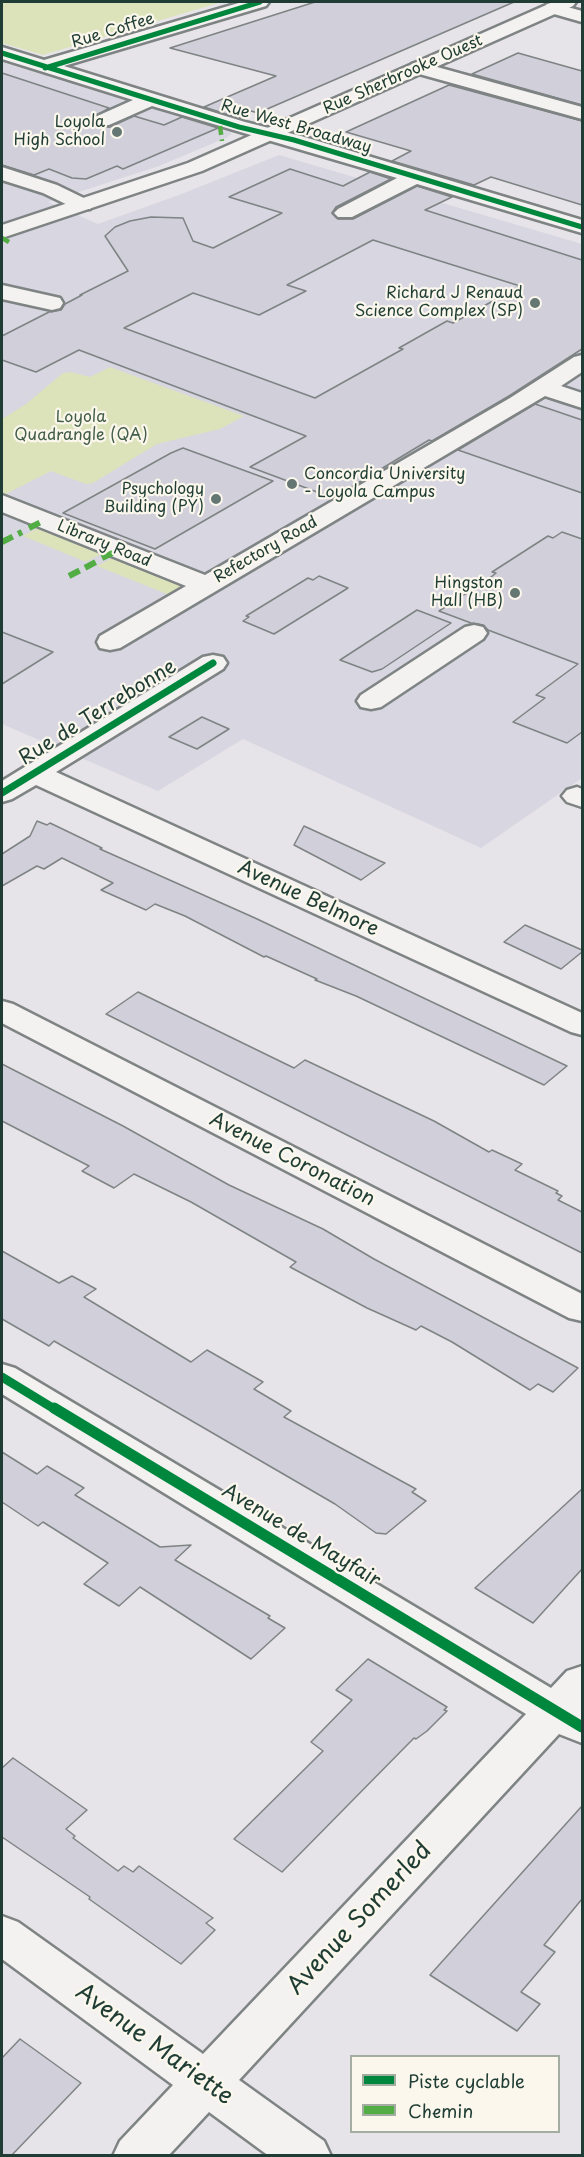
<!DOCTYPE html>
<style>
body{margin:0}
#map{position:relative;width:584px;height:2157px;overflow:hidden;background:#e7e4e9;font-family:"Playpen Sans",sans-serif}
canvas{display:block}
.frame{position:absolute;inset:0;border:3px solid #1f3d34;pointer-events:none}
.legend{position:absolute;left:350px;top:2055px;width:210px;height:78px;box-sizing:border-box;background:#fbf7ec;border:2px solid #a3ada2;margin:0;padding:8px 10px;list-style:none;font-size:18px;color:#1f3d34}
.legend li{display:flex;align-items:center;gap:12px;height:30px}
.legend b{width:30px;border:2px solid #a3ada2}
</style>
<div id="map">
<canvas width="584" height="2157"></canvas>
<div class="frame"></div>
<ul class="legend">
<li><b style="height:8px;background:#00873e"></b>Piste cyclable</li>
<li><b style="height:8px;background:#52ad45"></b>Chemin</li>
</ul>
</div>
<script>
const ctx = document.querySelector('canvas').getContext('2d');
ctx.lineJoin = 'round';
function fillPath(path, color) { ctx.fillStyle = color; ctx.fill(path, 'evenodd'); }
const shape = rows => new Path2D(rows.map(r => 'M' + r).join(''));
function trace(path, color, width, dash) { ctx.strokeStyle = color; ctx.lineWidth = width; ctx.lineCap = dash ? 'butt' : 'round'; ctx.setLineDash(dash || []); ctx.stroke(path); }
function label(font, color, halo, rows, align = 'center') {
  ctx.font = font + ' "Playpen Sans",sans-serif'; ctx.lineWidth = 4.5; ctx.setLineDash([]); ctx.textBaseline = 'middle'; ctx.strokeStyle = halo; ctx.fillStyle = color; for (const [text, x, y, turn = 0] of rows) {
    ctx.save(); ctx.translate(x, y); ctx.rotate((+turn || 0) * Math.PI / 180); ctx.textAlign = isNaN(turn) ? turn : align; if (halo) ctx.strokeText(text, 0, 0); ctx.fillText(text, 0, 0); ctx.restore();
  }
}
const built = shape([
 [2,62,232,133,228,137,159,166,48,202,98,224,179,195,279,155,582,244,582,778,481,848,243,739,158,791,2,724]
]);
const green = shape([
 [2,2,222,2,43,55,2,43],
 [110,367,244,416,220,429,157,444,93,483,86,484,51,471,2,496,2,419,26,404,63,373,71,372,90,377],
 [40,527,103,553,86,562,23,536],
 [114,557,179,584,185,588,133,620,130,617,167,594,97,566]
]);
const building = shape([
 [315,2,514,2,258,113,251,111,238,118,204,107,276,76,170,48,315,2],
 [518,53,582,71,582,105,472,74,518,53],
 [2,73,109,108,90,120,95,127,110,127,134,116,164,125,182,117,218,128,123,169,117,166,86,179,72,178,49,169,34,175,2,165,2,73],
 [449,85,582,121,582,205,491,177,474,185,392,161,411,151,346,132,449,85],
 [290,169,343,186,370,172,391,179,336,207,332,213,338,219,353,219,417,186,452,197,425,210,582,260,582,349,509,396,432,441,429,440,333,498,250,467,306,436,79,350,36,372,2,360,2,336,49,312,61,310,65,304,82,295,80,295,128,271,105,236,115,227,130,221,151,217,183,218,193,241,213,248,282,213,229,197,290,169],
 [373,240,520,286,453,323,447,321,438,326,399,348,403,349,315,398,124,328,193,293,259,315,306,291,287,285,373,240],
 [535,404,582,420,582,493,458,450,535,404],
 [183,448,273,481,155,549,63,513,171,453,183,448],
 [562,532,582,539,582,732,567,743,513,722,545,698,536,695,578,664,488,630,483,625,471,623,439,611,491,577,496,573,492,572,548,536,553,538,562,532],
 [319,576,348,588,274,634,243,621,249,617,246,616,308,578,313,580,319,576],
 [417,610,451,623,382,669,372,672,340,660,417,610],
 [2,632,53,652,2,684,2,632],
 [202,717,229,729,197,749,169,737,202,717],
 [37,821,47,825,50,823,102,848,100,849,255,918,567,1066,544,1085,356,996,315,980,317,979,266,956,264,957,185,916,155,904,146,910,101,890,113,883,62,858,44,869,37,866,2,886,2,854,30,836,37,821],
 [304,826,380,861,385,863,361,880,294,845,304,826],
 [525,925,582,950,582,952,561,969,504,942,525,925],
 [138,992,294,1068,305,1060,434,1121,489,1152,492,1150,522,1164,515,1170,558,1191,556,1193,562,1196,558,1200,582,1212,582,1253,106,1014,138,992],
 [2,1064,123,1126,229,1185,323,1229,374,1259,578,1368,553,1392,538,1384,530,1390,452,1342,421,1326,416,1330,367,1308,290,1267,296,1262,191,1202,134,1174,114,1188,82,1171,89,1166,2,1121,2,1064],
 [2,1251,59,1283,72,1276,96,1289,84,1297,191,1362,207,1350,263,1382,254,1389,291,1411,284,1417,416,1489,412,1492,426,1501,386,1534,376,1533,335,1504,54,1341,49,1346,2,1319,2,1251],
 [2,1452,37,1474,47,1466,84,1488,75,1495,160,1547,191,1545,175,1560,270,1616,268,1618,285,1628,251,1659,140,1587,119,1606,84,1584,108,1563,43,1522,38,1526,2,1502,2,1452],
 [582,1489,582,1569,533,1623,475,1588,582,1489],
 [368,1659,447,1707,444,1710,447,1711,427,1731,416,1739,414,1738,282,1872,234,1839,323,1751,311,1742,352,1700,336,1690,368,1659],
 [13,1758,87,1810,66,1829,75,1836,73,1838,118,1871,124,1866,133,1872,139,1866,213,1918,206,1923,215,1930,181,1964,89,1899,90,1897,2,1837,2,1768,13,1758],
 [582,1806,582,1899,544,1945,555,1952,521,1992,540,2004,517,2031,430,1975,582,1806],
 [20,2039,81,2083,11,2156,2,2156,2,2058,20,2039]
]);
const minor = shape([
 [242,2,269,2,266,6,64,66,245,122,301,136,582,220,582,233,417,184,352,217,338,217,334,213,338,209,397,178,152,106,109,125,95,125,92,121,95,117,133,100,2,59,2,47,44,60,242,2],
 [553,3,582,11,582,22,547,12,544,8,547,4,553,3],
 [419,62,582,107,582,119,412,72,409,68,412,64,419,62],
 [2,167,57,185,90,201,93,205,90,209,76,209,43,193,2,180,2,167],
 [2,285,60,298,63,303,60,308,52,310,2,299,2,285],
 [582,355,582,372,561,386,582,393,582,408,545,396,120,648,110,650,100,648,97,642,100,636,186,586,2,512,2,495,205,575,510,398,574,357,582,355],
 [474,625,483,627,487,633,483,639,381,707,371,709,361,707,357,701,361,695,465,627,474,625],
 [213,655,223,657,227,663,223,669,56,772,582,1013,582,1035,571,1032,36,785,12,799,2,802,2,781,203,657,213,655],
 [577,787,582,789,582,807,567,802,562,796,567,790,577,787],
 [2,1001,13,1004,582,1294,582,1321,569,1318,2,1023,2,1001],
 [2,1364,15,1368,551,1688,567,1671,582,1666,582,1743,559,1734,239,2080,324,2141,331,2156,269,2156,209,2112,168,2156,113,2156,120,2141,173,2085,2,1959,2,1916,18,1922,203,2054,526,1714,2,1394,2,1364]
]);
const major = shape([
 [553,2,576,2,573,6,202,171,2,238,2,225,188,163,553,2]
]);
const quietFar1 = shape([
 [220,126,222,141],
 [2,238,9,242]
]);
const quiet = shape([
 [29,528,45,520],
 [2,542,22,532],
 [102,558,119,550],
 [69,576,96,562]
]);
const cyclewayFar3 = shape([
 [2,53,239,127,294,140,582,227],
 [45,68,260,2]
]);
const cyclewayFar2 = shape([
 [2,793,213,663]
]);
const cyclewayFar1 = shape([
 [2,1377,56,1410]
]);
const cycleway = shape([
 [54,1408,582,1727]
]);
const markers = [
 [117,132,6,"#657773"],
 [535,303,6,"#657773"],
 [292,484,6,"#657773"],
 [216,499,6,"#657773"],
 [515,593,6,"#657773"]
];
const farStreetnames = [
 ["Rue Coffee",113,31,-17],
 ["Rue Sherbrooke Ouest",403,75,-24],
 ["Rue West Broadway",296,127,16],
 ["Library Road",104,544,22],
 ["Refectory Road",266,550,-30]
];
const farPoinames = [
 ["Loyola",105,123],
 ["High School",105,141],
 ["Richard J Renaud",523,294],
 ["Science Complex (SP)",523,312],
 ["Concordia University",304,475,"left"],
 ["- Loyola Campus",304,493,"left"],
 ["Psychology",204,490],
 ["Building (PY)",204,508],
 ["Hingston",503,584],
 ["Hall (HB)",503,602]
];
const farParknames = [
 ["Loyola",81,418],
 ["Quadrangle (QA)",81,436]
];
const streetNames = [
 ["Rue de Terrebonne",98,713,-32],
 ["Avenue Belmore",308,899,25],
 ["Avenue Coronation",292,1160,27],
 ["Avenue de Mayfair",301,1536,31]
];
const nearStreetnames = [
 ["Avenue Somerled",360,1919,-47],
 ["Avenue Mariette",154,2045,36]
];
fillPath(built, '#d7d6e1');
fillPath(green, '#dce3bb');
fillPath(building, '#d0cfda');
trace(building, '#7e8383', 1.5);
trace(minor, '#7e8383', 5);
trace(major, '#7e8383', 5);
fillPath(minor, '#f4f2f0');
fillPath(major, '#f4f2f0');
trace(quietFar1, '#52ad45', 4.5, [9, 4.5]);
trace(quiet, '#52ad45', 6, [12, 6]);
trace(cyclewayFar3, '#00873e', 5);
trace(cyclewayFar2, '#00873e', 7);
trace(cyclewayFar1, '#00873e', 9);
trace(cycleway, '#00873e', 11);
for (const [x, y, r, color] of markers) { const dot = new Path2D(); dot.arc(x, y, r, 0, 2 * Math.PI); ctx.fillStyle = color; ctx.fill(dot); trace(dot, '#fbf7ec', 2); }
label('16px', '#1f3d34', '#fbf7ec', farStreetnames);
label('16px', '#1f3d34', '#fbf7ec', farPoinames, 'right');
label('16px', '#435e48', '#fbf7ec', farParknames);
label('20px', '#1f3d34', '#fbf7ec', streetNames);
label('24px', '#1f3d34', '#fbf7ec', nearStreetnames);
</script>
